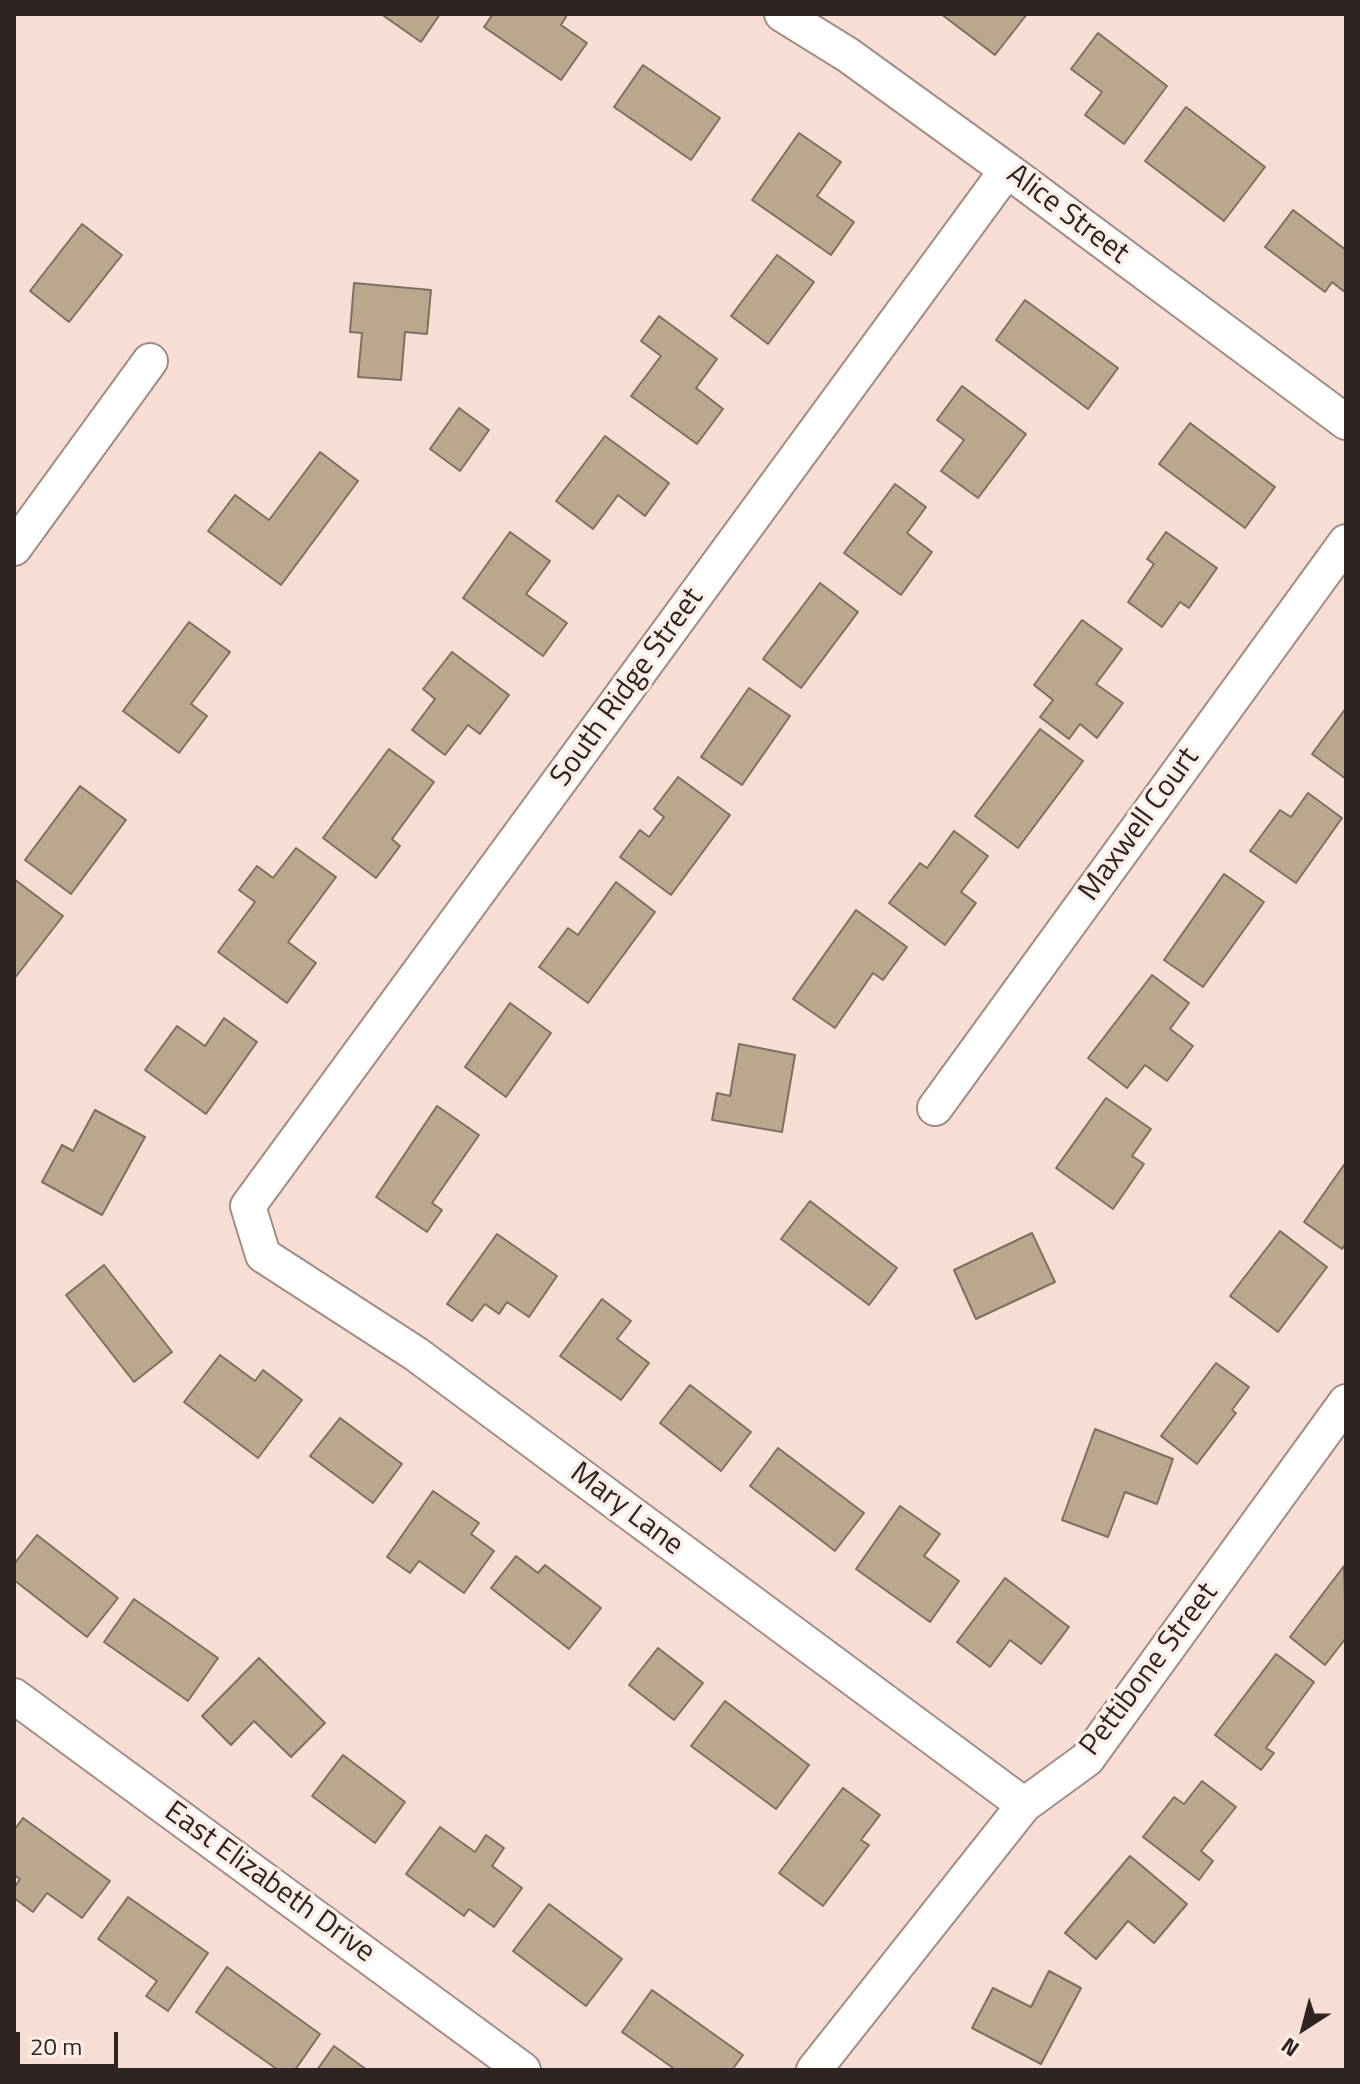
<!DOCTYPE html>
<style>
body{margin:0}
#map{position:relative;width:1360px;height:2084px;overflow:hidden;background:#f7ded4;font-family:"Titillium Web",sans-serif}
canvas{display:block}
.frame{position:absolute;inset:0;border:16px solid #2e2522;pointer-events:none}
.north{position:absolute;left:1264px;top:1988px;width:80px;height:80px;-webkit-text-stroke:6px #fdeee8;paint-order:stroke;rotate:216deg;font-size:22px;font-weight:700;line-height:32px;text-align:center;color:#2e2522}
.north::after{content:'';display:block;margin:auto;width:28px;height:36px;background:#2e2522;clip-path:polygon(50% 0,100% 100%,50% 72%,0 100%)}
.scale{position:absolute;left:16px;top:2032px;width:102px;height:36px;box-sizing:border-box;border:4px solid #2e2522;border-top:0;padding-left:10px;font-size:24px;line-height:28px;white-space:nowrap;color:#2e2522;-webkit-text-stroke:6px #fdeee8;paint-order:stroke}
</style>
<div id="map">
<canvas width="1360" height="2084"></canvas>
<div class="frame"></div>
<div class="north">N</div>
<div class="scale">20 m</div>
</div>
<script>
const ctx = document.querySelector('canvas').getContext('2d');
ctx.lineJoin = 'round';
function fillPath(path, color) { ctx.fillStyle = color; ctx.fill(path, 'evenodd'); }
const shape = rows => new Path2D(rows.map(r => 'M' + r).join(''));
function trace(path, color, width, dash) { ctx.strokeStyle = color; ctx.lineWidth = width; ctx.lineCap = dash ? 'butt' : 'round'; ctx.setLineDash(dash || []); ctx.stroke(path); }
function label(font, color, halo, rows, align = 'center') {
  ctx.font = font + ' "Titillium Web",sans-serif'; ctx.lineWidth = 7; ctx.setLineDash([]); ctx.textBaseline = 'middle'; ctx.strokeStyle = halo; ctx.fillStyle = color; for (const [text, x, y, turn = 0] of rows) {
    ctx.save(); ctx.translate(x, y); ctx.rotate((+turn || 0) * Math.PI / 180); ctx.textAlign = isNaN(turn) ? turn : align; if (halo) ctx.strokeText(text, 0, 0); ctx.fillText(text, 0, 0); ctx.restore();
  }
}
const building = shape([
 [381,14,440,14,421,42,381,14],
 [493,14,566,14,567,15,561,25,587,43,561,80,484,27,493,14],
 [941,14,1027,14,995,55,941,14],
 [1098,33,1167,86,1124,144,1085,115,1102,92,1071,69,1098,33],
 [643,65,720,118,691,160,614,107,643,65],
 [1186,107,1265,167,1224,221,1145,161,1186,107],
 [799,133,841,162,817,196,854,222,831,255,752,200,799,133],
 [1293,210,1346,250,1346,293,1332,282,1325,292,1265,247,1293,210],
 [82,224,122,255,69,322,30,291,82,224],
 [777,255,814,282,768,344,731,316,777,255],
 [354,283,431,290,427,334,405,332,401,380,358,377,362,333,350,332,354,283],
 [1025,300,1118,368,1088,409,996,340,1025,300],
 [659,316,717,359,696,388,723,409,697,444,631,396,661,356,641,341,659,316],
 [962,386,1026,434,978,498,941,471,964,440,937,420,962,386],
 [459,408,489,430,460,471,430,449,459,408],
 [1190,423,1275,487,1245,528,1159,464,1190,423],
 [605,436,669,483,645,516,618,495,593,529,556,501,605,436],
 [320,452,358,481,281,585,208,531,235,495,269,520,320,452],
 [895,484,926,507,907,533,932,552,901,595,844,553,895,484],
 [510,532,550,561,526,594,567,623,543,656,463,598,510,532],
 [1166,532,1217,568,1189,608,1180,602,1162,627,1128,602,1154,564,1147,559,1166,532],
 [820,583,858,612,801,688,763,659,820,583],
 [1082,620,1122,649,1096,684,1123,703,1097,738,1080,724,1069,739,1040,717,1053,700,1034,685,1082,620],
 [189,622,230,652,191,704,207,716,179,753,123,711,189,622],
 [452,652,509,695,480,734,468,725,445,755,412,730,435,699,423,689,452,652],
 [749,688,790,716,742,785,701,757,749,688],
 [1346,708,1346,779,1312,754,1346,708],
 [1040,729,1083,761,1018,848,975,816,1040,729],
 [389,749,434,782,392,839,400,846,376,878,323,838,389,749],
 [678,777,730,815,671,895,620,857,640,830,649,837,664,817,654,809,678,777],
 [80,786,126,820,71,894,25,860,80,786],
 [1308,793,1342,818,1296,883,1250,851,1280,810,1291,817,1308,793],
 [954,831,988,856,961,892,976,903,945,945,889,903,920,863,927,868,954,831],
 [296,848,336,877,288,942,316,963,287,1003,218,952,255,902,239,890,257,866,273,878,296,848],
 [1224,874,1264,902,1203,987,1164,960,1224,874],
 [14,879,63,916,14,979,14,879],
 [616,882,655,912,588,1003,539,967,568,928,578,935,616,882],
 [856,910,907,947,883,980,873,973,835,1028,793,999,856,910],
 [1152,975,1189,1003,1170,1029,1193,1046,1167,1081,1145,1065,1127,1088,1088,1058,1152,975],
 [510,1003,551,1033,506,1097,465,1067,510,1003],
 [224,1018,257,1042,206,1114,145,1070,177,1026,205,1046,224,1018],
 [739,1044,795,1055,782,1132,712,1120,717,1093,730,1096,739,1044],
 [1106,1098,1151,1129,1132,1156,1144,1164,1113,1209,1056,1168,1106,1098],
 [437,1106,479,1135,432,1203,442,1210,427,1232,376,1197,437,1106],
 [95,1110,145,1137,102,1215,42,1182,62,1145,73,1151,95,1110],
 [1346,1162,1346,1243,1342,1249,1304,1222,1346,1162],
 [810,1201,897,1268,869,1305,781,1239,810,1201],
 [1280,1231,1327,1267,1278,1332,1230,1296,1280,1231],
 [1032,1233,1055,1282,976,1319,954,1270,1032,1233],
 [497,1234,557,1276,529,1317,507,1302,499,1314,485,1304,472,1321,447,1304,497,1234],
 [104,1265,172,1352,134,1382,66,1295,104,1265],
 [602,1299,631,1321,617,1339,649,1363,621,1400,560,1356,602,1299],
 [220,1355,255,1381,263,1370,302,1400,258,1458,184,1402,220,1355],
 [1216,1363,1249,1387,1232,1410,1236,1413,1197,1464,1161,1436,1216,1363],
 [690,1385,751,1432,721,1471,660,1423,690,1385],
 [340,1418,402,1464,373,1503,310,1456,340,1418],
 [1095,1429,1173,1459,1157,1504,1125,1492,1108,1537,1062,1520,1095,1429],
 [778,1448,864,1513,835,1551,750,1486,778,1448],
 [433,1491,479,1523,471,1534,494,1551,464,1593,419,1561,410,1573,387,1557,433,1491],
 [900,1506,940,1534,924,1556,959,1581,930,1622,856,1569,900,1506],
 [37,1535,118,1598,87,1637,14,1580,14,1564,37,1535],
 [516,1556,538,1573,545,1565,601,1608,569,1649,491,1588,516,1556],
 [1344,1566,1346,1638,1325,1665,1290,1637,1344,1566],
 [1005,1578,1069,1627,1041,1664,1010,1640,990,1667,957,1642,1005,1578],
 [134,1599,218,1658,188,1701,104,1642,134,1599],
 [658,1648,703,1683,674,1720,629,1685,658,1648],
 [1276,1654,1314,1682,1266,1748,1274,1753,1261,1770,1215,1735,1276,1654],
 [259,1658,325,1723,291,1757,254,1721,231,1745,202,1716,259,1658],
 [725,1701,809,1765,776,1809,691,1746,725,1701],
 [343,1755,405,1802,375,1843,312,1796,343,1755],
 [1202,1781,1236,1807,1201,1851,1213,1861,1199,1880,1143,1837,1174,1797,1184,1804,1202,1781],
 [843,1788,880,1815,861,1840,869,1845,823,1906,779,1873,843,1788],
 [23,1818,110,1881,82,1918,47,1893,33,1912,14,1898,14,1888,20,1879,14,1875,14,1830,23,1818],
 [440,1827,475,1852,486,1835,504,1848,492,1866,522,1888,494,1927,469,1909,464,1916,406,1874,440,1827],
 [1130,1856,1187,1904,1154,1943,1128,1921,1096,1959,1065,1933,1130,1856],
 [128,1897,208,1953,168,2011,146,1996,157,1981,98,1939,128,1897],
 [549,1904,622,1959,586,2006,513,1951,549,1904],
 [227,1967,320,2034,295,2070,278,2070,196,2012,227,1967],
 [1049,1971,1081,1988,1041,2064,972,2028,993,1988,1031,2007,1049,1971],
 [652,1990,743,2055,732,2070,676,2070,622,2032,652,1990],
 [334,2046,367,2070,317,2070,334,2046]
]);
const minor = shape([
 [782,14,848,55,1007,170,1346,422],
 [1007,170,248,1206,263,1255,416,1354,1024,1805],
 [14,548,150,361],
 [935,1108,1346,542],
 [14,1696,523,2070],
 [814,2070,1024,1805,1087,1759,1346,1402]
]);
const streetNames = [
 ["Alice Street",1067,215,37],
 ["South Ridge Street",628,688,-54],
 ["Maxwell Court",1140,825,-54],
 ["Mary Lane",626,1510,37],
 ["Pettibone Street",1150,1670,-53],
 ["East Elizabeth Drive",269,1883,36]
];
fillPath(building, '#bba78d');
trace(building, '#7e705f', 2);
trace(minor, '#a38c83', 38);
trace(minor, '#fff', 34);
label('30px', '#2e2522', '#fdeee8', streetNames);
</script>
